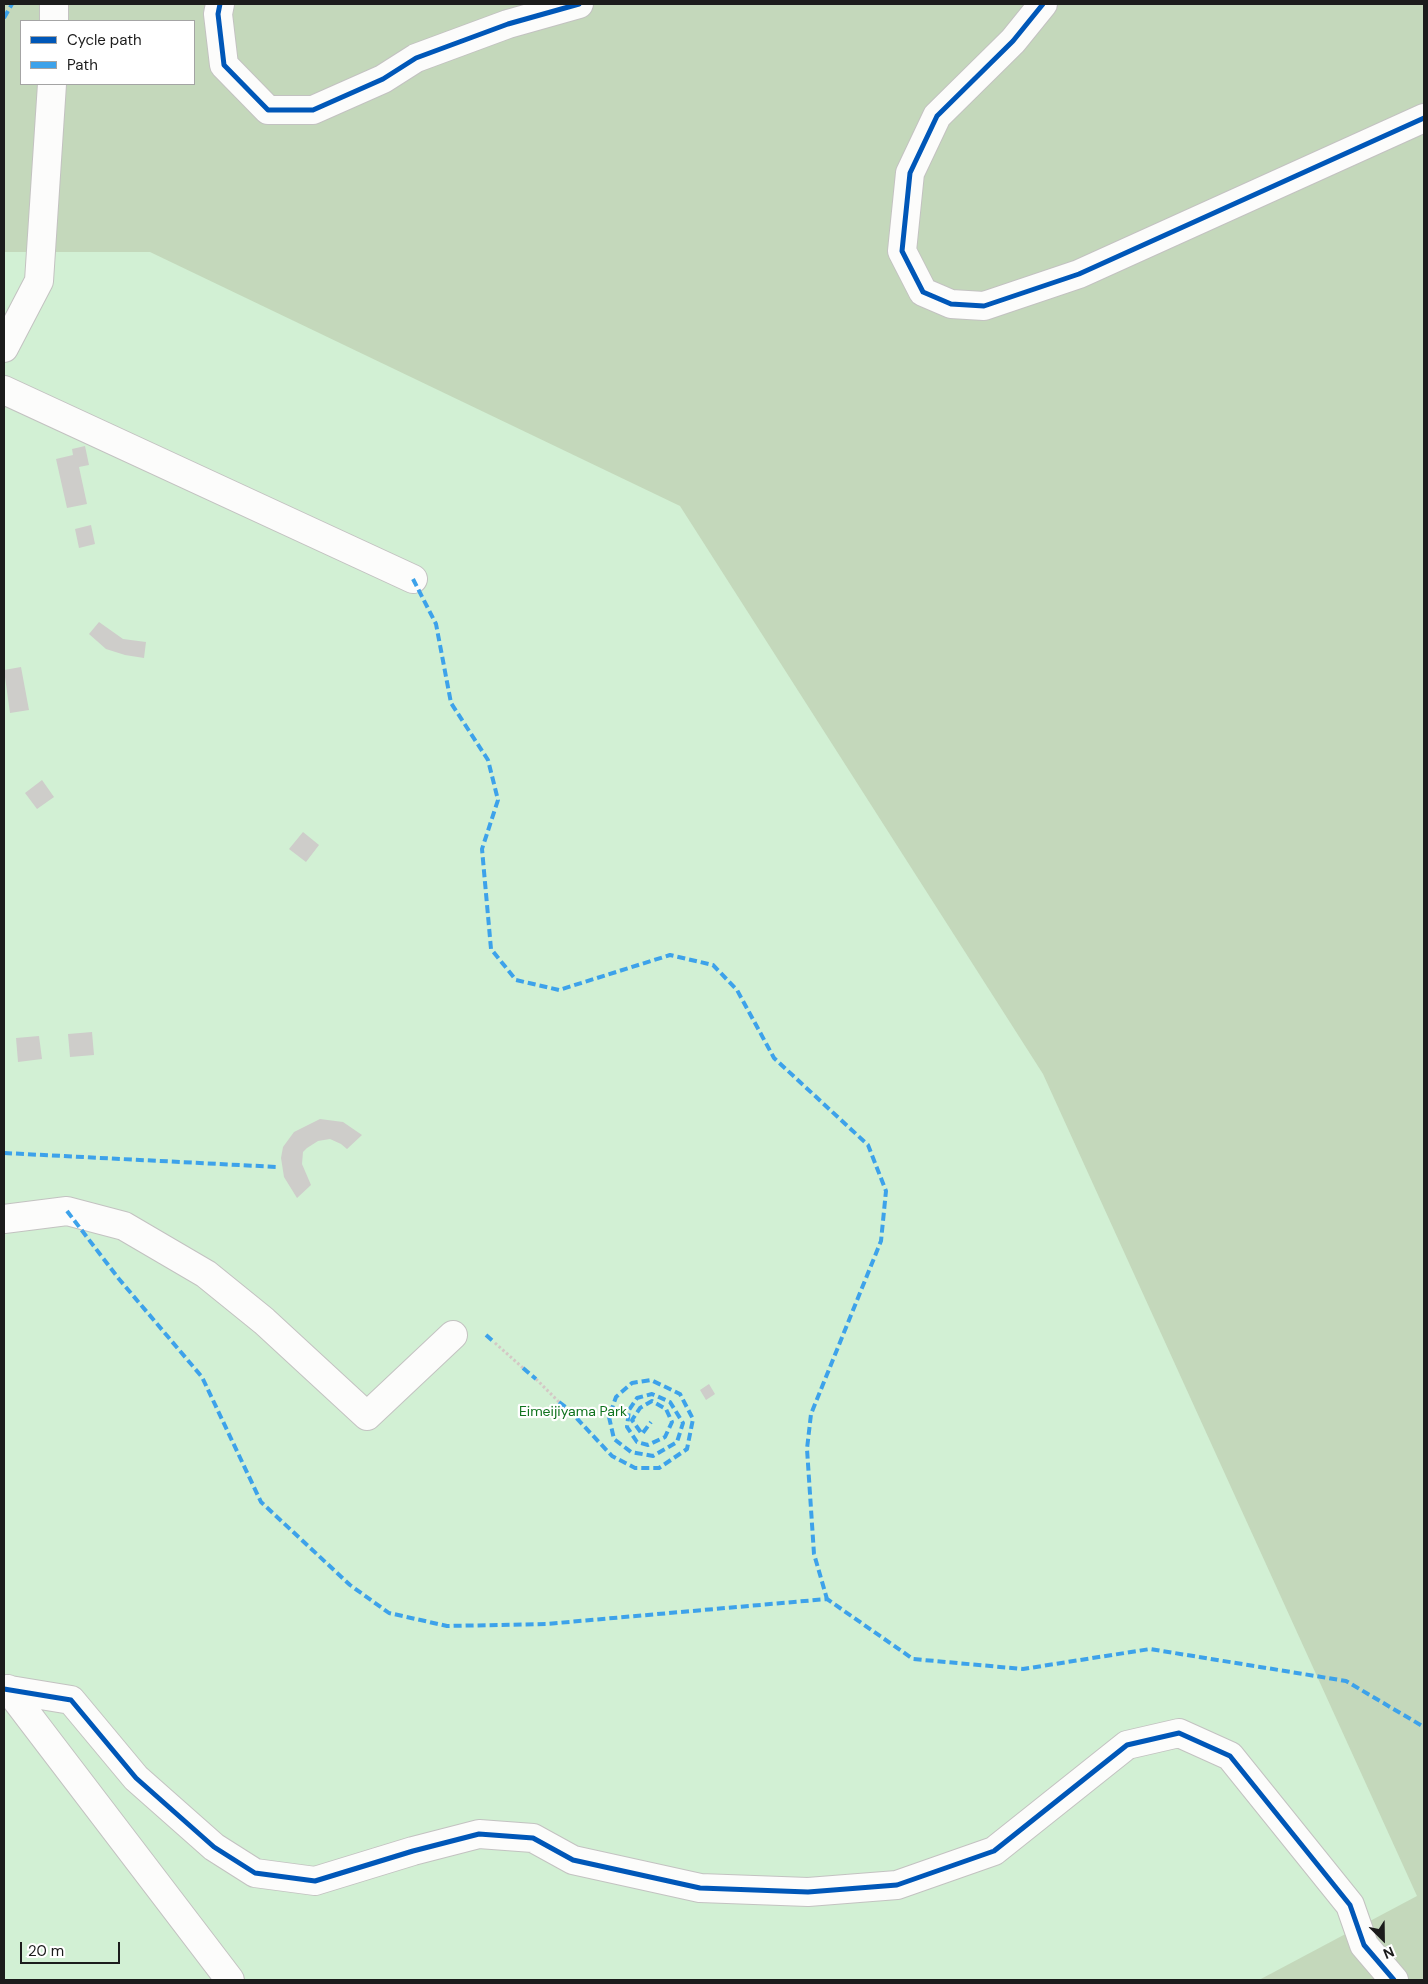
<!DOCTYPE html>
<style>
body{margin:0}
#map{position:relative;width:1428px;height:1984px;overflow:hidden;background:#eae9e5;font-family:"DM Sans",sans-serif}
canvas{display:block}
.frame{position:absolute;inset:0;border:5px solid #1c1c1c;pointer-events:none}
.legend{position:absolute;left:20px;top:20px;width:175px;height:65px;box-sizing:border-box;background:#fff;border:1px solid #a4a4a4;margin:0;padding:6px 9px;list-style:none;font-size:15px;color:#1c1c1c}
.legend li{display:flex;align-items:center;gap:10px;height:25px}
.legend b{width:25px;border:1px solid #a4a4a4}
.north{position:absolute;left:1358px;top:1914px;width:50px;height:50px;-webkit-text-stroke:4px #fff;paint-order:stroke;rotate:157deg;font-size:14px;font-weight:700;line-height:20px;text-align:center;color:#1c1c1c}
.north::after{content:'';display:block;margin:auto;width:18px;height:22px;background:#1c1c1c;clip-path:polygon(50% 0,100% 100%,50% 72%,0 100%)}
.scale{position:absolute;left:20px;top:1942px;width:100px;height:22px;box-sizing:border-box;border:2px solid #1c1c1c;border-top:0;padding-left:6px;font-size:15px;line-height:18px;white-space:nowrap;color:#1c1c1c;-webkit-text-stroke:4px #fff;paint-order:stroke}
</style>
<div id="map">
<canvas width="1428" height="1984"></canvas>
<div class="frame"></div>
<ul class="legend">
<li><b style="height:6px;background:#0057b8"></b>Cycle path</li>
<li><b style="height:6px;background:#3da2ea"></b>Path</li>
</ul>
<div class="north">N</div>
<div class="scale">20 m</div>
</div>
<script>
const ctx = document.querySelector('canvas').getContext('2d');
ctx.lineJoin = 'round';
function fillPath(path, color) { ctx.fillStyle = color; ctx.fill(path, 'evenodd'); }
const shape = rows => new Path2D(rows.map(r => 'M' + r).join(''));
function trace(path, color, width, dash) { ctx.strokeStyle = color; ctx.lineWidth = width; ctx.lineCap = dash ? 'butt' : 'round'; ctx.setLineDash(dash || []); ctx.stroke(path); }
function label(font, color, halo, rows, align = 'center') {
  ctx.font = font + ' "DM Sans",sans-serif'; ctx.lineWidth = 4.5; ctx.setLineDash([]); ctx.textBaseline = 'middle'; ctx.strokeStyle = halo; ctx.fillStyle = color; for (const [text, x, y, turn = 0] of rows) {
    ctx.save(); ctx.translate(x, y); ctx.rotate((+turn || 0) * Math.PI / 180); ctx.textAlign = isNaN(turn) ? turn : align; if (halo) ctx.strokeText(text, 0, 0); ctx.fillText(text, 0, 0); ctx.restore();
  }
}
const forest = shape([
 [4,4,1424,4,1424,1980,4,1980],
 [21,21,194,21,194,84,21,84]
]);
const park = shape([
 [4,252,150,252,680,506,1043,1074,1417,1896,1259,1980,4,1980]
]);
const building = shape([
 [85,446,89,465,79,467,87,504,67,508,56,459,73,455,72,449],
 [91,525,95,544,79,548,75,529],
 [99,622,123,639,146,642,144,658,125,655,106,649,89,634],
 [21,667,29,710,10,713,4,670],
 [42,780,54,797,37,809,25,793],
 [303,832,319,845,306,862,289,849],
 [92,1032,94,1055,70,1057,68,1034],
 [39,1036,42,1059,18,1062,16,1038],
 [320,1119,343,1122,362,1135,347,1149,341,1144,330,1139,318,1141,307,1148,303,1152,302,1164,311,1185,297,1198,284,1177,281,1158,283,1147,294,1132],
 [709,1384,715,1394,706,1400,700,1390]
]);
const path = shape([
 [495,1343,523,1368],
 [536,1379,559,1402]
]);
const minor = shape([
 [220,4,218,14,224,65,268,110,313,110,383,79,416,58,508,24,579,4],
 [1043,4,1013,41,937,116,910,173,902,251,923,292,951,304,984,306,1079,274,1424,118],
 [54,21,54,4],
 [4,348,39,281,52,84],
 [4,390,413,579],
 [4,1219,67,1211,124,1226,206,1274,264,1321,367,1416,453,1335],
 [4,1689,71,1700,136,1778,214,1847,255,1873,315,1881,413,1851,479,1834,533,1838,573,1860,700,1888,808,1892,897,1885,994,1851,1127,1745,1179,1733,1230,1756,1350,1905,1364,1945,1394,1980],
 [8,1689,230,1980]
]);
const quiet = shape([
 [4,18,12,4],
 [413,579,436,624,451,703,488,760,498,800,482,849,491,949,516,980,559,990,670,955,713,965,737,990,774,1058,868,1145,886,1191,881,1241,811,1414,807,1449,814,1554,827,1599],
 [4,1153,278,1167],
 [67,1211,119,1279,202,1377,261,1502,350,1585,389,1613,447,1626,546,1624,827,1599,913,1659,1023,1669,1150,1649,1346,1681,1424,1727],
 [486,1335,495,1343],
 [523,1368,536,1379],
 [559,1402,568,1409,612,1456,635,1468,659,1468,687,1449,693,1419,680,1394,651,1380,632,1383,616,1397,609,1417,614,1439,631,1452,653,1456,677,1442,683,1423,670,1402,652,1394,637,1398,629,1410,627,1427,637,1442,648,1445,665,1437,672,1422,666,1409,652,1401,640,1408,632,1420,642,1434,651,1422]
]);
const cycleway = shape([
 [220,4,218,14,224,65,268,110,313,110,383,79,416,58,508,24,579,4],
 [1043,4,1013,41,937,116,910,173,902,251,923,292,951,304,984,306,1079,274,1424,118],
 [4,1689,71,1700,136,1778,214,1847,255,1873,315,1881,413,1851,479,1834,533,1838,573,1860,700,1888,808,1892,897,1885,994,1851,1127,1745,1179,1733,1230,1756,1350,1905,1364,1945,1394,1980]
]);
const parkNames = [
 ["Eimeijiyama Park",573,1412]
];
fillPath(forest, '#c4d8bb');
fillPath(park, '#d2f0d4');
fillPath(building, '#cecdca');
trace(minor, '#c3c2c1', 30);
trace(path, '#d4c8c5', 3, [2.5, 2.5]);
trace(minor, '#fcfcfb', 28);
trace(quiet, '#3da2ea', 4, [8, 4]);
trace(cycleway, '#0057b8', 5);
label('14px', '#10731e', '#fff', parkNames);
</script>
